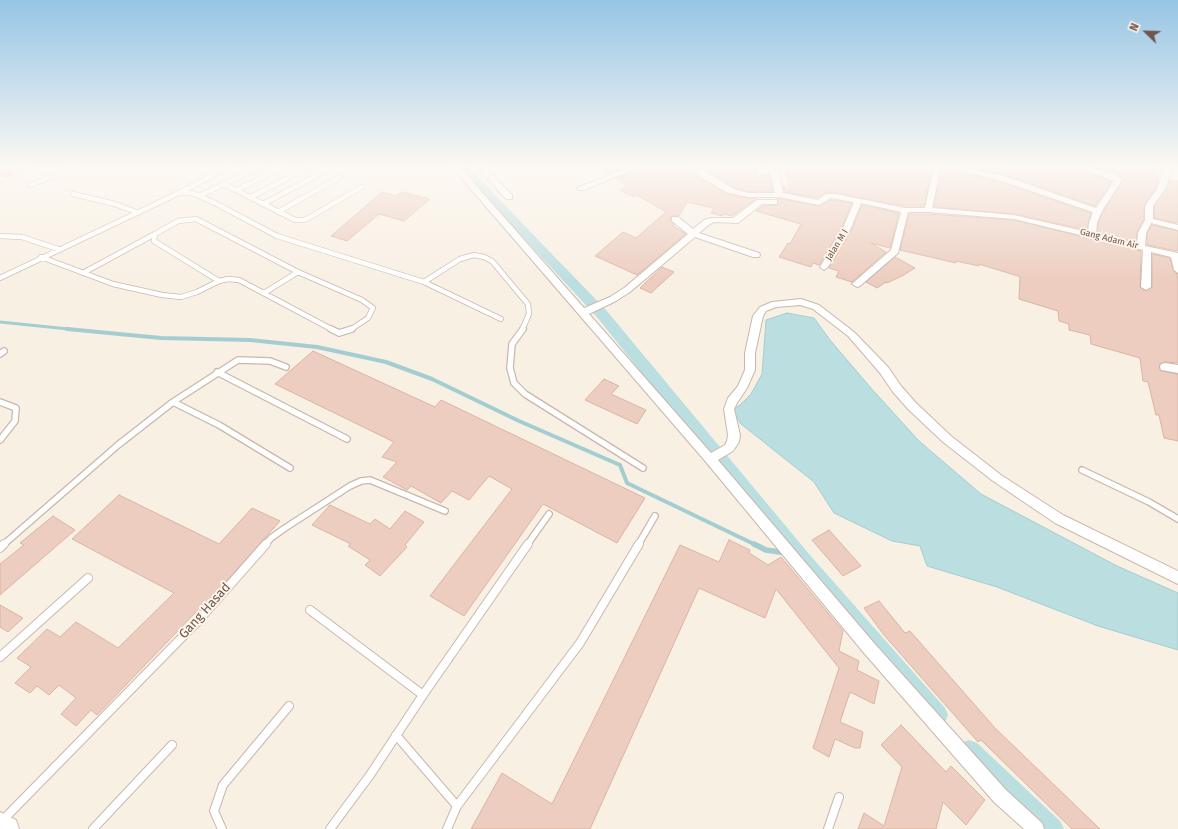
<!DOCTYPE html>
<style>
body{margin:0}
#map{position:relative;width:1178px;height:829px;overflow:hidden;background:#f9f0e4;font-family:"Fira Sans",sans-serif}
canvas{display:block}
.north{position:absolute;left:1126px;top:12px;width:40px;height:40px;-webkit-text-stroke:3px #fdf4ea;paint-order:stroke;rotate:293deg;font-size:11px;font-weight:700;line-height:16px;text-align:center;color:#6f564d}
.north::after{content:'';display:block;margin:auto;width:14px;height:18px;background:#6f564d;clip-path:polygon(50% 0,100% 100%,50% 72%,0 100%)}
</style>
<div id="map">
<canvas width="1178" height="829"></canvas>
<div class="north">N</div>
</div>
<script>
const ctx = document.querySelector('canvas').getContext('2d');
ctx.lineJoin = 'round';
function fillPath(path, color) { ctx.fillStyle = color; ctx.fill(path, 'evenodd'); }
const shape = rows => new Path2D(rows.map(r => 'M' + r).join(''));
function trace(path, color, width, dash) { ctx.strokeStyle = color; ctx.lineWidth = width; ctx.lineCap = dash ? 'butt' : 'round'; ctx.setLineDash(dash || []); ctx.stroke(path); }
function label(font, color, halo, rows, align = 'center') {
  ctx.font = font + ' "Fira Sans",sans-serif'; ctx.lineWidth = 4; ctx.setLineDash([]); ctx.textBaseline = 'middle'; ctx.strokeStyle = halo; ctx.fillStyle = color; for (const [text, x, y, turn = 0] of rows) {
    ctx.save(); ctx.translate(x, y); ctx.rotate((+turn || 0) * Math.PI / 180); ctx.textAlign = isNaN(turn) ? turn : align; if (halo) ctx.strokeText(text, 0, 0); ctx.fillText(text, 0, 0); ctx.restore();
  }
}
const water = shape([
 [787,313,814,318,830,340,870,387,919,441,981,494,1117,566,1178,593,1178,650,1098,626,997,587,927,566,920,546,892,541,834,513,814,482,741,424,732,410,740,405,751,394,762,374,766,320,787,313]
]);
const streamFar2 = shape([
 [0,322,78,330]
]);
const streamFar1 = shape([
 [67,329,161,338,250,340,317,347,386,362,432,379,519,421,620,465,627,483,756,545]
]);
const stream = shape([
 [754,544,766,550,786,553]
]);
const canal = shape([
 [457,166,467,166,606,310,809,554,945,708,948,715,945,722,938,725,931,722,797,566,596,316,457,166],
 [969,740,977,743,1060,821,1064,829,1035,829,961,759,958,751,961,743,969,740]
]);
const building = shape([
 [11,166,29,166,7,177,0,175,0,172,11,166],
 [596,166,627,166,609,174,596,166],
 [647,166,687,166,700,178,727,194,748,198,757,198,732,216,724,214,722,216,711,213,714,208,687,202,679,216,672,216,670,217,670,221,674,224,673,226,686,234,637,275,595,256,623,232,636,238,666,212,637,195,633,197,620,190,627,186,617,180,619,180,616,178,647,166],
 [699,166,757,166,758,176,769,173,773,192,748,192,735,188,699,166],
 [785,166,810,167,810,166,933,166,924,206,905,206,836,193,826,192,818,198,784,192,783,185,790,192,785,166],
 [942,166,950,166,952,169,1001,182,1091,213,1087,230,1014,214,934,207,942,166],
 [968,166,1071,166,1112,182,1095,206,1007,176,968,166],
 [1088,166,1154,166,1156,172,1159,173,1156,188,1144,205,1144,220,1137,232,1136,242,1098,233,1098,223,1103,212,1123,180,1117,174,1088,166],
 [1170,180,1178,181,1178,223,1154,218,1154,206,1166,190,1170,180],
 [382,192,396,196,402,192,430,199,404,221,379,214,347,241,331,236,382,192],
 [777,198,819,206,831,200,852,203,842,227,819,265,813,263,811,267,779,257,788,243,790,244,801,224,756,211,763,206,778,205,778,200,777,198],
 [862,205,899,213,890,248,871,243,886,252,852,282,836,277,839,271,829,268,852,229,862,205],
 [909,214,928,214,1014,220,1141,251,1140,287,1145,291,1152,287,1152,254,1170,258,1173,270,1177,274,1178,280,1178,363,1165,362,1160,364,1159,367,1161,371,1178,374,1178,441,1164,438,1159,415,1156,415,1148,382,1143,381,1140,358,1091,344,1090,335,1069,330,1069,324,1059,321,1058,311,1019,299,1020,277,1018,276,979,264,979,266,956,261,956,263,900,250,909,214],
 [1152,225,1178,231,1178,251,1147,245,1147,233,1152,225],
 [895,257,915,268,902,276,887,283,886,282,877,288,866,282,895,257],
 [662,267,674,272,651,293,640,288,662,267],
 [313,351,435,407,441,400,645,498,617,543,543,504,464,616,430,596,512,489,489,476,469,500,452,491,441,503,411,486,407,490,383,477,397,462,382,457,394,442,275,384,313,351],
 [604,379,619,386,611,394,646,410,637,424,585,400,604,379],
 [119,495,219,544,252,508,280,521,198,613,196,612,97,715,91,710,76,726,61,714,76,698,59,685,49,695,37,686,30,693,15,683,31,667,17,658,47,629,60,637,76,622,118,648,174,593,72,539,119,495],
 [330,505,370,524,375,519,390,529,405,511,424,522,405,545,407,547,380,576,365,565,370,560,348,546,351,544,312,525,330,505],
 [53,516,75,530,0,595,0,564,24,545,20,543,53,516],
 [829,530,861,566,843,576,812,540,829,530],
 [729,540,750,550,749,553,768,565,781,557,843,631,839,651,859,661,857,670,879,681,874,704,850,692,840,722,863,732,860,748,855,748,835,739,829,757,813,748,839,668,776,589,765,618,699,588,590,829,471,829,502,773,552,804,680,545,719,562,729,540],
 [879,601,905,633,910,631,995,728,1100,829,1072,829,981,740,978,742,884,635,864,608,879,601],
 [0,605,23,618,8,632,0,627,0,605],
 [901,725,946,772,951,766,985,800,966,825,943,802,936,829,858,829,864,813,884,826,902,767,881,745,901,725]
]);
const serviceFar2 = shape([
 [224,184,295,220,305,220,362,187],
 [31,185,77,166],
 [237,190,284,166],
 [181,192,230,166],
 [73,194,115,204,136,212],
 [199,196,261,166],
 [251,197,311,166],
 [263,204,327,170],
 [278,212,340,177],
 [0,236,22,237,58,249],
 [41,257,113,284,162,295,181,297,197,292,219,281],
 [83,273,155,234],
 [0,278,181,192,192,193,215,203,277,236,424,282,501,319],
 [219,281,154,241,155,234,178,221,196,219,298,272,362,300,373,308,368,318,350,330],
 [219,281,228,279,239,280,333,330],
 [424,282,460,259,474,255,484,257,492,261,528,304,529,314,522,330],
 [264,293,298,272]
]);
const serviceFar1 = shape([
 [331,329,339,333,352,329],
 [523,329,512,344,510,368,514,383,525,394,643,468],
 [0,354,4,351],
 [217,372,347,439],
 [0,402,16,408,15,421,0,440],
 [173,402,238,360,270,361,286,367],
 [1082,470,1149,502,1178,519],
 [3,545,118,445,173,402,219,425,290,468],
 [265,545,271,538,285,528,350,486,361,481,370,480,445,511],
 [527,545,549,514],
 [638,545,655,516]
]);
const service = shape([
 [0,548,4,544],
 [310,610,423,695],
 [0,657,88,578],
 [396,735,457,806],
 [0,823,198,621,266,544],
 [93,829,172,745],
 [222,829,214,811,223,785,289,706],
 [330,829,370,775,423,695,528,544],
 [447,829,457,806,580,643,639,544],
 [828,829,839,797]
]);
const minor = shape([
 [0,166,10,166,0,171,0,166],
 [451,166,459,166,584,308,610,297,624,288,688,234,672,221,672,217,678,217,693,229,704,220,711,218,733,218,757,200,777,200,777,204,762,204,738,223,714,222,710,224,699,233,759,253,760,255,759,257,753,257,695,237,630,292,616,301,589,314,711,453,725,445,727,441,728,435,724,409,728,398,738,386,745,370,745,353,753,316,760,307,772,302,801,299,819,305,854,332,888,367,901,386,916,403,951,436,1001,475,1063,515,1178,571,1178,584,1055,523,993,481,943,442,908,409,893,392,880,373,848,336,813,309,800,305,776,307,766,311,763,316,755,353,755,370,747,388,737,403,734,409,740,435,739,442,733,451,718,460,874,643,1006,790,1042,823,1044,829,1024,829,994,802,864,653,706,462,451,166],
 [476,166,484,166,512,195,512,199,506,199,476,166],
 [632,166,642,166,584,190,578,190,577,188,632,166],
 [688,166,696,166,734,189,748,193,775,193,769,166,777,166,783,193,818,200,826,194,836,194,905,208,925,208,934,167,941,166,932,208,1014,215,1088,232,1089,223,1093,212,1001,181,952,168,951,166,963,166,1007,177,1096,208,1114,181,1072,166,1083,166,1117,175,1122,180,1102,211,1097,223,1096,234,1137,244,1138,233,1145,220,1145,206,1157,189,1165,166,1173,166,1165,189,1153,206,1153,219,1178,225,1178,230,1151,223,1146,233,1145,246,1178,253,1178,273,1174,270,1171,257,1151,252,1151,287,1146,290,1141,287,1143,250,1014,219,928,212,908,212,898,253,860,286,857,287,852,284,854,282,891,250,901,212,861,203,851,228,828,267,824,270,820,267,843,228,854,202,831,198,819,205,779,197,748,197,728,193,701,177,688,166],
 [1165,363,1178,365,1178,373,1161,370,1160,367,1161,364,1165,363]
]);
const secondary = shape([
 [0,812,16,820,19,829,0,829,0,812]
]);
const farStreetnames = [
 ["Gang Adam Air",1109,239,14],
 ["Jalan M I",837,245,-59]
];
const nearStreetnames = [
 ["Gang Hasad",205,611,-48]
];
fillPath(water, '#bbdee0');
trace(water, '#a3cdd1', 1);
trace(streamFar2, '#a3cdd1', 3);
trace(streamFar1, '#a3cdd1', 4);
trace(stream, '#a3cdd1', 5.5);
fillPath(canal, '#bbdee0');
fillPath(building, '#eccdbf');
trace(building, '#dcb3a1', 1);
trace(serviceFar2, '#c9b7ac', 6);
trace(serviceFar1, '#c9b7ac', 8);
trace(service, '#c9b7ac', 10);
trace(minor, '#c9b7ac', 2);
trace(secondary, '#ceb9ad', 2);
trace(serviceFar2, '#fff', 4.5);
trace(serviceFar1, '#fff', 5.5);
trace(service, '#fff', 8);
fillPath(minor, '#fff');
fillPath(secondary, '#fff');
const sky = ctx.createLinearGradient(0, 0, 0, 282);
sky.addColorStop(0, '#96c5e5');
sky.addColorStop(0.59, '#fcf8f3');
sky.addColorStop(1, '#fcf8f300');
ctx.fillStyle = sky;
ctx.fillRect(0, 0, 1178, 282);
label('9px', '#6f564d', '#fdf4ea', farStreetnames);
label('13px', '#6f564d', '#fdf4ea', nearStreetnames);
</script>
